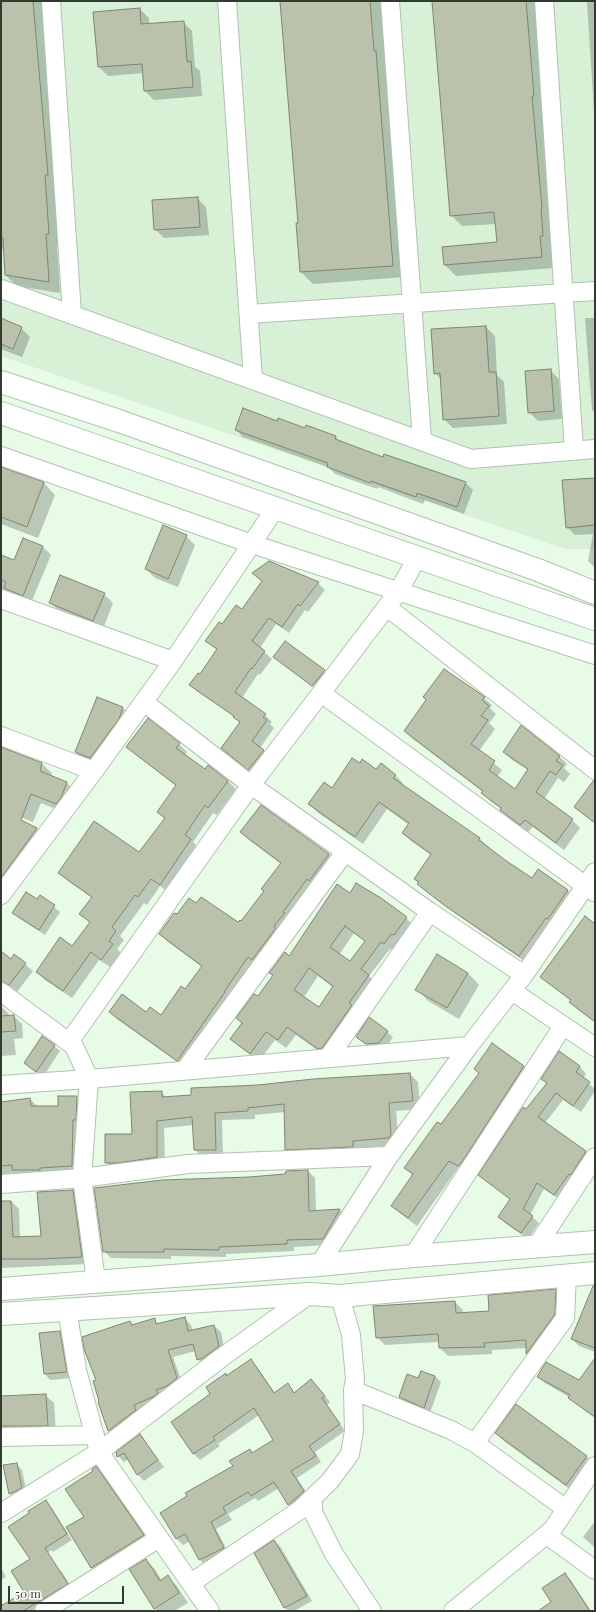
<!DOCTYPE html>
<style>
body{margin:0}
#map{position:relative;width:596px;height:1612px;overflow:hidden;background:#e8fbe7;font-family:"Playfair Display",serif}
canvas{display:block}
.frame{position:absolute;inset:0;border:2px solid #333a32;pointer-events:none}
.scale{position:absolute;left:8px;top:1586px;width:116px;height:18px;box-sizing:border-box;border:2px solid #333a32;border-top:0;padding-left:5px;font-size:12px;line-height:14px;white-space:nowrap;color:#333a32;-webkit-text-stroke:3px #fff;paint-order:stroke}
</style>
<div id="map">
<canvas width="596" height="1612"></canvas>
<div class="frame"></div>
<div class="scale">50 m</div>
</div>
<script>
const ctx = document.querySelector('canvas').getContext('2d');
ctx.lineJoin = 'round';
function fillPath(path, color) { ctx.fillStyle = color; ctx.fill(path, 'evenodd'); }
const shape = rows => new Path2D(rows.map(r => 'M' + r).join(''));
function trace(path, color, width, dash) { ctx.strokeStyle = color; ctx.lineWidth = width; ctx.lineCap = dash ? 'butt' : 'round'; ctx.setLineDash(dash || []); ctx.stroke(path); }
const built = shape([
 [1,1,595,1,595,549,565,549,1,356]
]);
const shadow = shape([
 [1,1,44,1,61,245,57,246,60,293,17,286,5,275,4,249,1,250],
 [281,1,381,1,405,277,313,284,301,272,299,224],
 [432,1,535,1,545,107,554,247,551,247,553,268,456,276,445,265,498,243,496,224,462,226,451,215],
 [587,1,595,1,595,128,593,96],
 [140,9,149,18,149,25,183,22,192,31,195,67,200,71,202,96,154,100,145,91,144,73,108,76,99,67],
 [197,198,206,207,209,235,164,238,155,229],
 [585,318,595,318,595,413,592,410],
 [1,319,21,328,30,337,22,357,1,349],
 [486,327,495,336,497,375,504,382,507,424,453,428,444,419,441,379,435,373],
 [550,370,559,379,562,419,538,421,529,412],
 [305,429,336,437,341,443,383,458,466,483,473,490,464,514,425,500,423,504,378,487,377,489,335,474,328,467,243,437,236,430],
 [1,468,44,483,55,495,38,538,1,524],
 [595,479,595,568,588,561,593,534,575,535,567,527],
 [164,527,186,536,195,545,178,587,155,578,146,569],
 [43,547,51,555,31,603,1,590,1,556,15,562],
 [253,573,318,583,325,590,308,612,305,610,289,633,276,624,260,648,272,659,260,675,258,674,242,698,265,715,272,722,270,724,274,728,260,748,270,757,256,776,222,748,240,723,235,717,198,692,191,685,200,676,217,650,206,640,222,626,242,611,263,582],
 [104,594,113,603,103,629,59,611,50,602],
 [285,642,330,677,319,691,281,663],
 [484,698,492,705,490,708,496,714,489,723,495,729,479,751,502,770,497,777,515,790,528,770,512,760,504,752,559,756,567,764,564,768,570,774,564,782,558,778,544,799,572,820,580,828,564,850,533,827,528,832,509,818,501,810,502,809,490,801,483,792,413,739,405,731],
 [123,708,132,717,99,767,85,761,76,752],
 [179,744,187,752,185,755,205,770,228,781,236,789,217,815,213,813,193,842,199,848,168,892,160,886,147,905,144,903,120,936,124,940,117,949,121,953,110,967,99,960,72,998,45,980,37,972,72,947,90,923,81,914,92,898,68,881,60,873,140,854,165,819,158,812,176,786,136,755,128,747],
 [1,749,42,764,52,773,51,776,67,783,77,793,66,813,41,803,33,822,4,811,1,817],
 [360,764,395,775,403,783,401,785,480,839,487,846,486,847,533,879,539,871,568,891,575,899,527,963,453,912,419,884,419,883,415,879,431,855,411,841,403,833,409,825,387,809,363,844,317,812,310,804,332,790],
 [261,806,329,854,337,862,186,1068,118,1020,110,1012,161,1016,186,991,202,967,168,942,160,934,177,916,196,905,239,923,242,922,265,891,281,864,249,840,241,832],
 [37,828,46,838,17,879,4,873,1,870,1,836],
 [350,894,406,918,414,926,393,951,390,949,369,976,377,984,327,1057,296,1035,286,1048,275,1040,259,1061,240,1047,232,1039,243,1024,258,998,290,957],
 [354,933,366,942,351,963,339,955],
 [318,976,334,988,319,1009,304,997],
 [40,896,60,912,45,935,19,918,14,913,37,901],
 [595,925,595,1022,577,1009,570,1002,571,1001,541,977],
 [1,953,11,960,25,964,33,971,17,992,11,989,1,992],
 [468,973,479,985,459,1019,428,1001,417,989],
 [1,1006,9,1014,6,1017,14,1016,22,1024,23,1038,14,1039,16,1055,1,1056],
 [387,1032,393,1037,385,1049,373,1050,357,1037],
 [492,1044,524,1067,532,1075,466,1174,458,1168,417,1226,401,1214,392,1206,413,1176,406,1168,441,1126,480,1074],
 [54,1046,60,1051,43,1077,25,1063],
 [559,1053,580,1067,586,1074,583,1079,595,1089,595,1091,581,1112,563,1100,545,1123,586,1152,592,1159,562,1201,544,1189,530,1215,539,1223,528,1239,506,1224,499,1217,511,1200,480,1175,547,1083,542,1079],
 [410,1074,418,1082,420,1109,396,1111,399,1143,397,1145,360,1148,360,1154,294,1157,286,1149,285,1112,255,1115,255,1119,222,1120,223,1157,203,1158,195,1150,194,1125,164,1128,165,1165,114,1170,106,1162,133,1135,161,1092,167,1098,258,1086],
 [76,1097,84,1105,80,1174,21,1177,17,1173,1,1174,1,1103,30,1099,38,1107,59,1107],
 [308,1171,315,1178,316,1211,340,1210,347,1217,330,1245,294,1247,294,1251,226,1254,226,1257,171,1256,171,1259,111,1258,104,1251,286,1175],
 [73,1191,80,1199,89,1264,1,1268,1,1201,11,1201,19,1209,20,1238,42,1237],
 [555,1290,563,1298,562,1323,535,1361,527,1353,527,1348,492,1350,492,1354,448,1356,440,1348,439,1342,385,1345,377,1337,455,1302,463,1310,463,1314,490,1311],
 [595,1295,595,1352,579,1346,572,1339],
 [185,1318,191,1325,193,1331,214,1326,221,1332,225,1353,204,1366,198,1359,196,1351,173,1357,183,1385,116,1437,109,1431,99,1402,97,1381,130,1322,134,1326,154,1320,160,1325],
 [60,1332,66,1338,72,1378,50,1380,45,1374],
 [595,1360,595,1418,576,1404,569,1397,545,1383,538,1376,579,1382],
 [251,1361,257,1367,275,1393,287,1385,295,1393,317,1386,330,1402,327,1405,345,1431,315,1452,321,1462,297,1478,310,1498,295,1511,289,1504,279,1488,258,1501,255,1498,228,1514,232,1520,216,1529,229,1554,206,1566,200,1560,190,1541,183,1545,177,1539,161,1513,234,1467,249,1450,253,1454,275,1440,259,1415,218,1444,220,1446,200,1460,194,1454,172,1422,212,1394,226,1375,227,1376],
 [435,1376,441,1382,430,1413,406,1403,400,1397,419,1379],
 [45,1395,54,1403,56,1433,1,1438,1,1397],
 [516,1405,587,1457,595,1465,575,1493,505,1442,496,1433],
 [140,1435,164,1467,144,1481,138,1475,129,1459,124,1462,118,1456],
 [16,1464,22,1470,27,1494,16,1499,10,1493],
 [96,1467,103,1474,150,1542,99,1575,92,1568,68,1527,86,1517],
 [46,1502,52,1508,72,1540,53,1552,52,1550,34,1561],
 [595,1521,595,1548,583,1537],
 [274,1541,280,1546,312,1601,294,1611,289,1611,285,1608,255,1554],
 [146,1560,155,1569,162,1581,168,1577,177,1586,188,1603,174,1611,157,1611,155,1608],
 [56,1566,62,1572,73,1590,43,1611,1,1611,1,1603,4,1605,25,1592],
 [1,1568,6,1577,1,1580],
 [565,1574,572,1582,591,1611,539,1611,552,1602]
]);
const building = shape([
 [1,1,33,1,48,175,45,175,49,234,46,234,49,282,5,275,3,238,1,238,1,1],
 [280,1,370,1,374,51,376,51,393,266,300,272,296,223,298,223,280,1],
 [432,1,526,1,534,96,532,96,542,208,541,209,543,236,540,236,542,257,444,265,442,247,497,242,494,212,450,216,432,1],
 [140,8,141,24,184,21,187,62,191,61,193,87,144,91,142,64,98,67,93,12,140,8],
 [198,197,200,227,154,230,152,200,198,197],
 [1,318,22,327,13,349,1,344,1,318],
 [486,326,489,372,496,372,499,416,443,420,440,373,434,374,431,329,486,326],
 [551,369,554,411,528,413,525,371,551,369],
 [243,408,277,421,278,418,305,428,306,425,336,436,335,439,383,457,384,454,466,482,457,507,417,493,416,497,371,481,370,483,327,467,328,463,235,430,243,408],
 [1,467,44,482,27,527,1,517,1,467],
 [595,478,595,525,566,528,562,480,595,478],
 [163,525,187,535,168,579,145,569,163,525],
 [23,538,43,546,23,596,4,588,6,582,1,580,1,555,14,560,23,538],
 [269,561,319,582,300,606,298,604,282,627,269,618,252,641,265,651,252,669,251,668,235,692,266,714,263,717,267,720,252,741,264,750,248,770,221,748,240,722,233,717,234,716,189,685,198,673,200,674,217,649,205,641,219,622,222,624,236,605,242,609,262,581,252,573,269,561],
 [60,575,105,593,93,621,49,603,60,575],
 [285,641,325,670,312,686,273,657,285,641],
 [444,669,485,697,482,700,489,706,481,716,488,720,471,744,495,761,489,770,515,789,528,769,503,752,521,725,560,756,556,761,563,765,556,775,550,771,536,792,573,819,556,843,525,820,520,825,500,810,501,808,481,793,483,791,404,731,426,700,423,697,444,669],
 [97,697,123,707,119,719,90,758,75,752,97,697],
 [148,718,180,743,176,748,205,769,208,765,228,781,208,808,205,805,185,835,191,839,160,885,151,879,138,897,135,895,112,927,116,931,109,941,113,944,101,960,91,952,63,991,36,972,60,937,72,946,90,922,79,914,92,897,58,873,94,821,139,852,165,818,157,812,176,785,126,747,148,718],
 [1,747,42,763,40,771,67,782,61,798,56,804,31,794,21,820,37,828,1,878,1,747],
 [352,758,360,763,362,759,376,769,381,763,396,775,393,778,480,838,479,840,505,860,532,878,538,869,568,890,548,919,546,918,519,956,444,905,417,884,419,882,414,879,431,854,402,833,409,823,379,802,355,837,308,804,324,782,332,788,352,758],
 [594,780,595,780,595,823,574,807,594,780],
 [261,805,329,854,309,881,307,879,283,912,285,913,274,926,276,928,252,960,248,957,224,992,225,992,177,1061,109,1012,122,994,146,1012,150,1007,161,1015,181,986,185,989,202,966,159,934,174,913,177,914,189,898,196,903,201,897,238,922,240,920,241,921,264,891,261,889,281,863,240,832,261,805],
 [356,883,381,898,407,917,394,935,391,934,384,944,381,942,361,969,369,975,349,1003,352,1005,322,1048,318,1049,287,1027,278,1040,266,1032,250,1054,230,1039,242,1023,236,1018,254,994,258,996,273,975,269,973,285,952,289,956,337,884,350,893,356,883],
 [345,926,365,941,350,961,330,947,345,926],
 [309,968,333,986,319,1007,294,990,309,968],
 [26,892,37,899,40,895,55,905,39,930,12,913,26,892],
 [585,916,595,924,595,1022,569,1002,571,1000,540,977,585,916],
 [1,951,11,959,14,954,26,963,9,985,1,982,1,951],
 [437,954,468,973,447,1008,415,990,437,954],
 [14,1015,16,1031,1,1032,1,1016,14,1015],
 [369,1017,388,1031,379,1043,366,1044,356,1037,369,1017],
 [42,1036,55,1045,36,1072,24,1063,42,1036],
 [492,1043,524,1066,462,1162,458,1166,449,1161,408,1218,391,1206,413,1174,404,1168,437,1122,441,1124,479,1073,474,1069,492,1043],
 [559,1051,580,1066,576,1072,590,1082,573,1106,556,1093,538,1117,586,1151,571,1175,569,1174,554,1195,537,1183,523,1209,533,1216,521,1233,498,1217,510,1199,478,1175,523,1107,526,1109,547,1083,541,1079,559,1051],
 [410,1073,413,1101,389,1103,391,1135,389,1138,353,1141,353,1147,285,1150,284,1104,248,1108,248,1111,215,1113,216,1150,194,1150,192,1117,157,1121,157,1157,119,1163,105,1163,105,1134,132,1134,130,1092,162,1091,162,1097,191,1095,191,1088,258,1085,313,1079,410,1073],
 [58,1096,77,1096,76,1120,73,1120,72,1166,40,1168,40,1170,12,1170,12,1165,1,1166,1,1102,30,1098,31,1106,58,1106,58,1096],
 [308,1170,309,1211,340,1209,323,1239,287,1240,287,1244,219,1247,219,1250,164,1249,164,1252,103,1252,94,1188,162,1180,249,1177,285,1174,286,1171,308,1170],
 [73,1190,82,1257,42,1259,1,1259,1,1201,11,1201,13,1237,41,1236,37,1192,73,1190],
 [593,1286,595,1286,595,1348,571,1339,593,1286],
 [556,1289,555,1314,526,1354,526,1340,484,1343,485,1347,439,1348,438,1334,376,1338,373,1306,455,1301,456,1313,489,1311,488,1295,556,1289],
 [185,1317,188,1331,214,1325,219,1346,203,1358,197,1360,193,1344,168,1350,177,1378,167,1386,156,1390,158,1393,153,1397,134,1405,136,1410,108,1431,98,1402,99,1401,93,1381,96,1380,84,1349,82,1337,130,1321,132,1325,155,1318,156,1324,185,1317],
 [60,1331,67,1372,44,1374,39,1333,60,1331],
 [595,1358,595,1417,568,1398,570,1395,537,1377,546,1362,579,1380,595,1358],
 [251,1359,274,1393,288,1383,294,1393,311,1379,325,1396,322,1398,340,1424,309,1446,316,1456,291,1471,304,1491,288,1505,274,1482,251,1496,248,1492,223,1507,226,1513,211,1522,224,1548,199,1560,185,1534,176,1539,160,1513,187,1496,185,1493,233,1466,229,1461,250,1449,252,1453,273,1440,254,1408,213,1437,215,1440,193,1454,171,1422,210,1394,206,1387,226,1373,226,1376,251,1359],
 [421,1371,435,1376,424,1408,399,1397,407,1374,418,1378,421,1371],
 [46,1394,48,1426,1,1426,1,1396,46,1394],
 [516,1404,587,1456,566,1485,495,1433,516,1404],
 [140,1434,158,1460,137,1475,124,1453,117,1457,116,1452,140,1434],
 [17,1463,22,1488,9,1494,3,1465,17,1463],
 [96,1466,144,1535,91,1568,66,1527,84,1517,65,1489,93,1471,92,1469,96,1466],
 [46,1500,67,1534,45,1548,68,1584,23,1611,1,1611,1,1606,24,1592,11,1571,30,1559,8,1527,29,1513,28,1511,46,1500],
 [274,1540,307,1596,284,1608,254,1553,274,1540],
 [146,1559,160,1581,168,1575,179,1593,154,1609,129,1569,146,1559],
 [565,1573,590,1611,538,1611,551,1602,542,1588,565,1573]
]);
const minor = shape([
 [51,1,72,314],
 [227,1,253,380],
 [390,1,422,440],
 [544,1,574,450],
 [1,289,471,459,595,449],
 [249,314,595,291],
 [1,456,252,544,595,655],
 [1,599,173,661],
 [387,607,595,770],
 [321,693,594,892],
 [144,702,251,785,430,912,524,975],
 [1,736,94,771],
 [1,895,94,771,173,661,275,509],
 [512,991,595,1047],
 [1,992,74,1046,89,1079,82,1178,96,1281],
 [69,1042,251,785,398,592,417,558],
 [328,1058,430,912],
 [185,1070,345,852],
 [1,1085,89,1079,469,1046],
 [1,1184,82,1178,188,1164,389,1156],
 [536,1247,595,1157],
 [413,1256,563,1026],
 [319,1265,389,1156,469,1046,524,975,595,872],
 [67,1309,77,1370,99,1452,210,1611],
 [353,1390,451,1430,475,1443,566,1509],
 [1,1437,95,1435],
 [475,1443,565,1318,567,1275],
 [313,1497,313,1512,334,1554,372,1611],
 [1,1513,99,1452,221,1358,310,1294],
 [547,1535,595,1570],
 [191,1583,300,1510,330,1481,350,1454,354,1431,353,1390,355,1379,351,1335,340,1296],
 [44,1611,159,1538],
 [453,1611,552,1530,595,1466]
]);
const major = shape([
 [1,382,119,421,538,570,595,593],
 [1,413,595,619],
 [1,1289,319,1265,413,1256,595,1242],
 [1,1314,310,1294,340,1296,595,1273]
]);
fillPath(built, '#d7f0d6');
fillPath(shadow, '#0003');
fillPath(building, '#bbc2ac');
trace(building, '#7f8671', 1);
trace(minor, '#b1c3b0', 20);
trace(major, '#b1c3b0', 24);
trace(minor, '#fff', 18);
trace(major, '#fff', 22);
</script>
